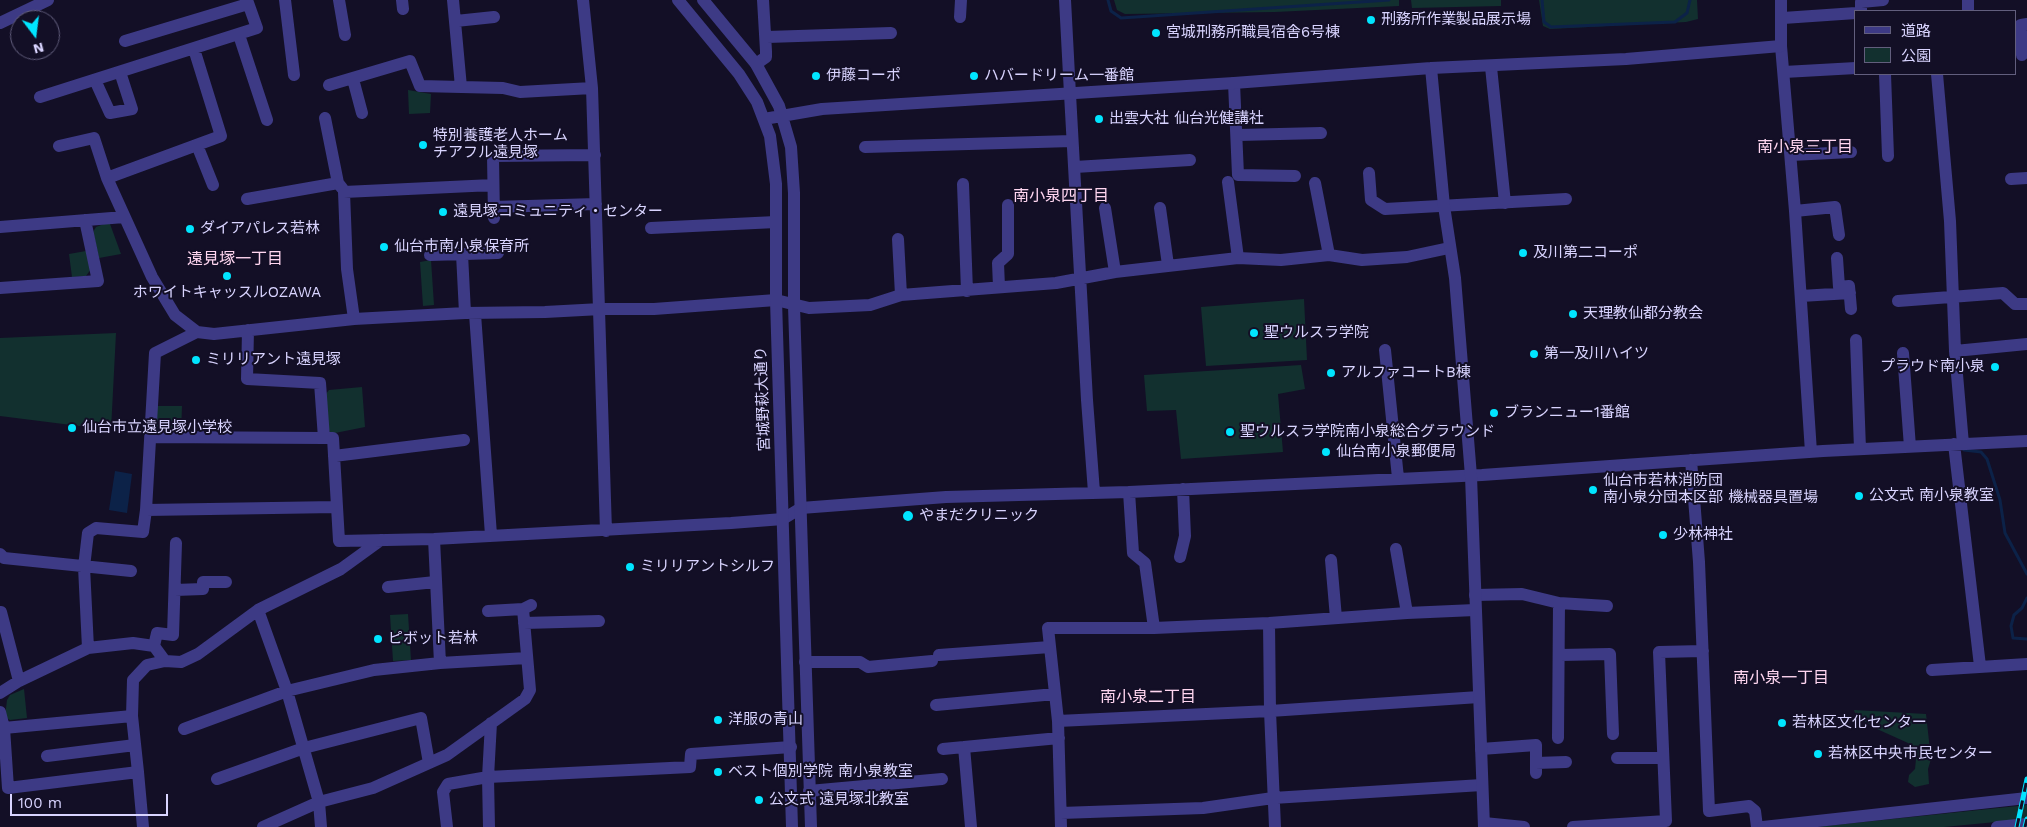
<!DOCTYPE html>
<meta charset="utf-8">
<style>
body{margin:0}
#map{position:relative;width:2027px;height:827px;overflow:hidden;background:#130f26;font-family:"Work Sans","Noto Sans JP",sans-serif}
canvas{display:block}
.legend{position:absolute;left:1854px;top:10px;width:162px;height:65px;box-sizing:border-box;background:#130f26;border:1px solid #625e7d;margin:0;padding:6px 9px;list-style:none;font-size:15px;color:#d9d4ff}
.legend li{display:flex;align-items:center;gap:10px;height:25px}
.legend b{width:25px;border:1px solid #625e7d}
.north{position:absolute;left:10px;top:10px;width:50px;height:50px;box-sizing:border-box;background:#130f26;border:1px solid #625e7d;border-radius:50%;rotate:165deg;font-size:14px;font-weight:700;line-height:20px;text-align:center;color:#d9d4ff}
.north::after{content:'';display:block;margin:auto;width:18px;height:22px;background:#00e5ff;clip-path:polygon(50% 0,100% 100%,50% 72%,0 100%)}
.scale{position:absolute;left:10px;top:794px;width:158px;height:22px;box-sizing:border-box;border:2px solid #d9d4ff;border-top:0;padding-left:6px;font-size:15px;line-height:18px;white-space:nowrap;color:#d9d4ff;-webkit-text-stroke:4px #130f26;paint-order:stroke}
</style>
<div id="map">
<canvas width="2027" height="827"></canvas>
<ul class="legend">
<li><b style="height:6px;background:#3d3a85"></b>道路</li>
<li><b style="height:14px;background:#12302f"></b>公園</li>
</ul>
<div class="north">N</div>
<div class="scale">100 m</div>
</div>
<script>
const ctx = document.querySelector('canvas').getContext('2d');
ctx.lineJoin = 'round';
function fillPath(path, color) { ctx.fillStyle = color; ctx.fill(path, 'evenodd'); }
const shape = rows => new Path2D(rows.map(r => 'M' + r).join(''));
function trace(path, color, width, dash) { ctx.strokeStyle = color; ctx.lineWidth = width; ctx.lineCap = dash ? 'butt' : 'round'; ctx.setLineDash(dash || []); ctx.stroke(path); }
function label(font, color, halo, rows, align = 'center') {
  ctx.font = font + ' "Work Sans","Noto Sans JP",sans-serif'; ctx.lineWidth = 4; ctx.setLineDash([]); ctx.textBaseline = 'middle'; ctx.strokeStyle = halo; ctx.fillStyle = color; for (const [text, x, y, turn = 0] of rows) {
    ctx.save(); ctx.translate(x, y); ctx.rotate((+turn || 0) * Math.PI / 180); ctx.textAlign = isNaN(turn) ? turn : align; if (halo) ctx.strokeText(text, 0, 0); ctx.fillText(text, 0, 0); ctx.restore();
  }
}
const green = shape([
 [1114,0,1399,0,1399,6,1275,12,1125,14,1117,10],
 [1411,0,1501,0,1501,6,1412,8],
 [1539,0,1697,0,1698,19,1686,22,1550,29,1543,26],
 [408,90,431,94,430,113,409,114],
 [104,224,110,224,121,254,99,258,93,232,96,227],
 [86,251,91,269,86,276,72,277,69,254],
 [431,260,434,305,423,306,420,262],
 [1304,299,1307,360,1206,366,1201,307],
 [116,333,111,430,0,416,0,338],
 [1301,365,1305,389,1278,394,1283,452,1181,459,1176,410,1147,411,1144,375],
 [362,387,365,427,330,434,327,423,325,395,329,390],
 [156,406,182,406,181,433,162,434,155,428],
 [408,614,411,660,393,661,390,615],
 [24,689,27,718,10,720,5,717,7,700,10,695],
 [1854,710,1926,714,1931,759,1928,769,1929,784,1915,787,1908,782,1909,775,1915,769,1916,759,1908,743,1877,729,1856,716],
 [2027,805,2027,819,1944,827,1816,827]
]);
const water = shape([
 [115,471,132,474,127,513,109,510]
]);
const stream = shape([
 [1108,0,1111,11,1121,18,1389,0],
 [1542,0,1544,22,1551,27,1675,22,1687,13,1690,0],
 [1964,450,1981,452,1987,459,2000,500,2005,533,2027,574],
 [2027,598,2022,608,2014,615,2011,626,2013,638,2027,639]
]);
const minor = shape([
 [285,0,294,75],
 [339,0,345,35],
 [402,0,403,9],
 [453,0,461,87],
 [583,0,592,88,606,531],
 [1968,0,1968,11],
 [1861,11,1861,2,1883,0],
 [960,17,961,0],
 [1783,18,1856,13],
 [456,21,494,17],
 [0,23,48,0],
 [239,35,267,120],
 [767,37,891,33],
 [125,41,248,4],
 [1781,46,1795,211,1811,452],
 [2022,55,2021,25,2027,24],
 [756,64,766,57,766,51,763,0],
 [1491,67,1505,203],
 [1784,72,1856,68],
 [1885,74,1888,156],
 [1937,74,1950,221,1955,351,1963,444],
 [353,79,362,113],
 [95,80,110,113,132,109,120,72],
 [1234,83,1238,175,1295,176],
 [329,85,410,61,420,86,503,88,520,92,592,88],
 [1070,94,1087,400,1094,492],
 [40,97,257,28,247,0],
 [325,118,338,183,342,188],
 [1238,135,1321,133],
 [197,145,213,185],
 [59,146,94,138,107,178,152,277,175,315,197,332,214,334,354,319,465,313,545,312,601,309,654,309,776,300,809,308,870,305,901,295,1056,283,1115,272,1238,258,1281,260,1329,255,1362,260,1407,257,1449,248],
 [865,147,1072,141],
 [1791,155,1851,152],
 [1075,167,1190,160],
 [1369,173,1371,200,1385,209,1566,199],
 [107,178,221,136,194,49],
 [2011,179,2027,178],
 [1228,182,1238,258],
 [1315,183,1329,255],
 [963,184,967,291],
 [247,199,338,183],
 [494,207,596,204],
 [1105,208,1115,272],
 [1160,208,1168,265],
 [1795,211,1835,207,1839,235],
 [494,218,493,156,595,155],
 [0,227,124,217],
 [651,228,776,222],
 [898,239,901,295],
 [462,254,465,313],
 [430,255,498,253],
 [1837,258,1839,287,1849,286,1851,309],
 [999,287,998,263,1008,254,1008,205],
 [0,288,98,281,85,220],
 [1801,296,1850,293],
 [1898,301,2003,293,2015,304,2027,304],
 [475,314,491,535],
 [354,319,347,269,344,192,493,185],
 [248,330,247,379,320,383,324,438,333,438,339,541,434,539,731,523,783,519,801,508,946,497,1129,492,1482,475,1823,451,2027,441],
 [1856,340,1860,449],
 [1385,350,1398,478],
 [1955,351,2027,344],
 [1903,353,1910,447],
 [151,437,324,438],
 [1954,444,1980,666],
 [334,456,464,440],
 [1691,460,1699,562,1709,811,1749,806,1755,811,1757,827],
 [1129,492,1133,553,1145,563,1154,628],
 [146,510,336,507],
 [434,539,440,663],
 [1396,549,1407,613],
 [0,554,4,558,131,571],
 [1180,557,1185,536,1183,489],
 [1331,560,1336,618],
 [388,587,435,582],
 [175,590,203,589,203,582,226,582],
 [1475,595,1522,594,1559,603,1607,606],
 [258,610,287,691,374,670,440,663,527,658],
 [488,611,523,609],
 [1,612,19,681],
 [524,623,599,621],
 [154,646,157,633,173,635,176,543],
 [88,648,84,567,88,533,96,528,143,532,146,510,155,353,197,332],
 [939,655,1050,647],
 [1560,655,1610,654,1613,734],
 [805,662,860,662,868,667,932,661],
 [1932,670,2027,664],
 [0,693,19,681,88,648,133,643,154,646,165,661,181,662,198,654,258,610,341,569,381,540],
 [936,705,1055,694],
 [0,712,4,728,8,788,138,772,132,716,133,680,147,665,165,661],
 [1058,721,1270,711,1269,623],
 [4,728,132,716],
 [184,729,287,691,319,802,321,827],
 [1558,738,1559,603],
 [964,747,971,827],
 [943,749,1059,738],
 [1481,749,1536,745,1536,773],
 [47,756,135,745],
 [1617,758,1663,758],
 [1536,763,1566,762],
 [138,772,143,827],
 [217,779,304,748,421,718,429,763],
 [809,791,942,779],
 [1061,813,1203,808,1273,798,1482,785],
 [1484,823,1524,827],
 [263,827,319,802,373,788,447,755,525,699,530,690,523,609,531,605],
 [447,827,443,792,448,784,488,777,690,767,691,754,791,747],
 [489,827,488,777,491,723],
 [1061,827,1058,721,1048,628,1154,628,1269,623,1407,613,1475,610],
 [1275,827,1270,711,1479,697],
 [1573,827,1666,821,1659,652,1703,651]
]);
const tertiary = shape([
 [678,0,739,74,757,102,770,136,776,184,776,300,792,827],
 [703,0,756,64,779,106,791,147,794,193,794,306,811,827],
 [1065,0,1070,94],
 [1431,68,1444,206,1455,278,1471,476,1484,827],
 [764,119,822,109,1234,83,1431,68,1626,59,1781,46,1781,0],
 [1763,827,2027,798],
 [1997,827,2027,824]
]);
const rail = shape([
 [2017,827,2027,779],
 [2025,827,2027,819]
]);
const markers = [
 [1371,20,5,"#00e5ff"],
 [1156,33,5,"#00e5ff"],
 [816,76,5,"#00e5ff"],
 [974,76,5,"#00e5ff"],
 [1099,119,5,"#00e5ff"],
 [423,145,5,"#00e5ff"],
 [443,212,5,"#00e5ff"],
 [190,229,5,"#00e5ff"],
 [384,247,5,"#00e5ff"],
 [1523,253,5,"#00e5ff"],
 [227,276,5,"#00e5ff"],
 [1573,314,5,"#00e5ff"],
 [1254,333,5,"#00e5ff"],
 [1534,354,5,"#00e5ff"],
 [196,360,5,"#00e5ff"],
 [1995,367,5,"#00e5ff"],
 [1331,373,5,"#00e5ff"],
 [1494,413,5,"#00e5ff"],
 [72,428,5,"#00e5ff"],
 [1230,432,5,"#00e5ff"],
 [1326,452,5,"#00e5ff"],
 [1593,490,5,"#00e5ff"],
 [1859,496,5,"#00e5ff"],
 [908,516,6,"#00e5ff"],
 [1663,535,5,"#00e5ff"],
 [630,567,5,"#00e5ff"],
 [378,639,5,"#00e5ff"],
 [718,720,5,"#00e5ff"],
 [1782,723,5,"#00e5ff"],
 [1818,754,5,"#00e5ff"],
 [718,772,5,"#00e5ff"],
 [759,800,5,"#00e5ff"]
];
const poiNames = [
 ["刑務所作業製品展示場",1381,20],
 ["宮城刑務所職員宿舎6号棟",1166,33],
 ["伊藤コーポ",826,76],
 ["ハバードリーム一番館",984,76],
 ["出雲大社 仙台光健講社",1109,119],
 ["特別養護老人ホーム",433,136],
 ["チアフル遠見塚",433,153],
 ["遠見塚コミュニティ・センター",453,212],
 ["ダイアパレス若林",200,229],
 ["仙台市南小泉保育所",394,247],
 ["及川第二コーポ",1533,253],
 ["ホワイトキャッスルOZAWA",227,293,"center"],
 ["天理教仙都分教会",1583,314],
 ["聖ウルスラ学院",1264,333],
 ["第一及川ハイツ",1544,354],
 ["ミリリアント遠見塚",206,360],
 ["プラウド南小泉",1985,367,"right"],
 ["アルファコートB棟",1341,373],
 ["ブランニュー1番館",1504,413],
 ["仙台市立遠見塚小学校",82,428],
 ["聖ウルスラ学院南小泉総合グラウンド",1240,432],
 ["仙台南小泉郵便局",1336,452],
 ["仙台市若林消防団",1603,481],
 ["南小泉分団本区部 機械器具置場",1603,498],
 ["公文式 南小泉教室",1869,496],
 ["やまだクリニック",919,516],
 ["少林神社",1673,535],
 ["ミリリアントシルフ",640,567],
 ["ピボット若林",388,639],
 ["洋服の青山",728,720],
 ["若林区文化センター",1792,723],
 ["若林区中央市民センター",1828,754],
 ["ベスト個別学院 南小泉教室",728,772],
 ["公文式 遠見塚北教室",769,800]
];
const streetNames = [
 ["宮城野萩大通り",763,399,-92]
];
const neighbourhoodNames = [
 ["南小泉三丁目",1805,147],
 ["南小泉四丁目",1061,196],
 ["遠見塚一丁目",235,259],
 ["南小泉一丁目",1781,678],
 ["南小泉二丁目",1148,697]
];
fillPath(green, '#12302f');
fillPath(water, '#0c2248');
trace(stream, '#0c2248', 3);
trace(minor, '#3d3a85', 12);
trace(tertiary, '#3d3a85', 12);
trace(rail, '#00e5ff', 5);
trace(rail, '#130f26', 3, [9]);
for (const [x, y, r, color] of markers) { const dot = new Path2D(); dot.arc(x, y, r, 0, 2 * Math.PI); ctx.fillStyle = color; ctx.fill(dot); trace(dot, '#130f26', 2); }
label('15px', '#d9d4ff', '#130f26', poiNames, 'left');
label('15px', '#d9d4ff', '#130f26', streetNames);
label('16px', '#ffd6f0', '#130f26', neighbourhoodNames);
</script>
